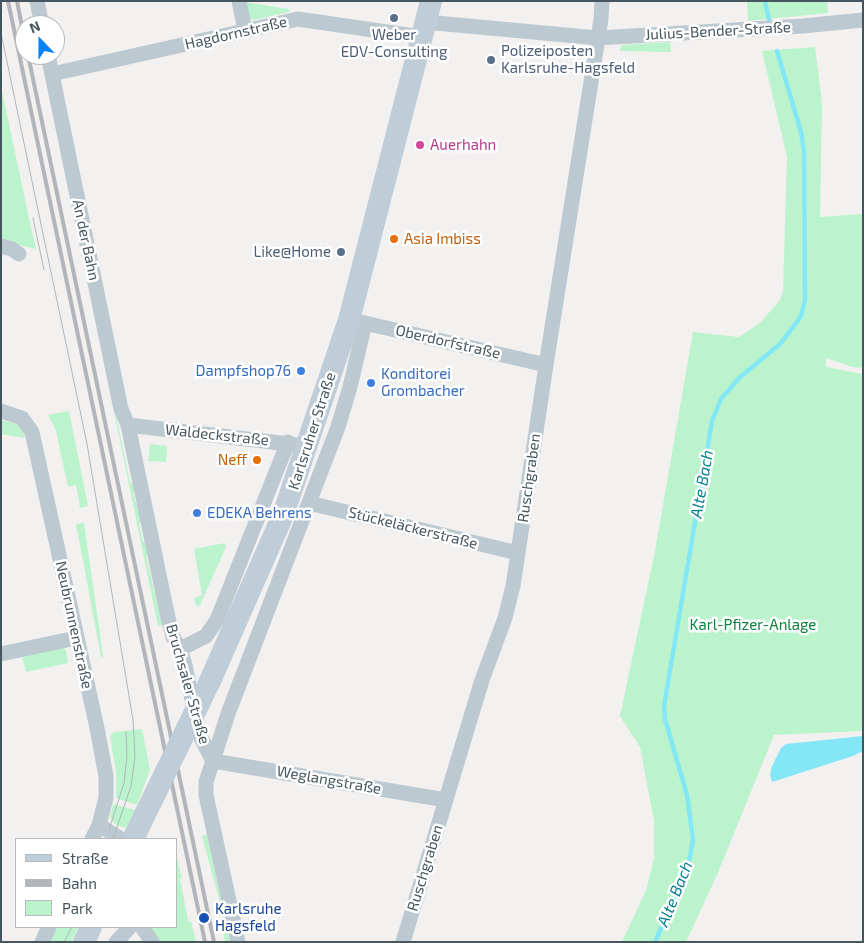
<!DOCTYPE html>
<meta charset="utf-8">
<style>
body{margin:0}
#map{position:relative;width:864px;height:943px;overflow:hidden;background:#f3f0f0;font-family:"Exo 2",sans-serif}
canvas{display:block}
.frame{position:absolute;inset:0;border:2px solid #465660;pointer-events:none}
.legend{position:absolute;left:15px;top:838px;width:162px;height:90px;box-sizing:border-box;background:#fff;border:1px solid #b5bbbf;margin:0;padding:6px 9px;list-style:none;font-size:15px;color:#465660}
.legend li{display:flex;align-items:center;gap:10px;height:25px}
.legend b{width:25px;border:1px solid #b5bbbf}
.north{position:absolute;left:15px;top:15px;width:50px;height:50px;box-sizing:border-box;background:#fff;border:1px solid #b5bbbf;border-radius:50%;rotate:338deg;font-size:14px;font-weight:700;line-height:20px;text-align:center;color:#465660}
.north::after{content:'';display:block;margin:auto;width:18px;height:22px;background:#0682f7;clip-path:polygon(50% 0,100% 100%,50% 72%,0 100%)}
</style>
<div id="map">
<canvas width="864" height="943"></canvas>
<div class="frame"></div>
<ul class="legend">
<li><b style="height:6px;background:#bfcdd9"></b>Straße</li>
<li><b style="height:6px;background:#b2b6bb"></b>Bahn</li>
<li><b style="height:14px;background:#bbf4cc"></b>Park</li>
</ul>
<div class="north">N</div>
</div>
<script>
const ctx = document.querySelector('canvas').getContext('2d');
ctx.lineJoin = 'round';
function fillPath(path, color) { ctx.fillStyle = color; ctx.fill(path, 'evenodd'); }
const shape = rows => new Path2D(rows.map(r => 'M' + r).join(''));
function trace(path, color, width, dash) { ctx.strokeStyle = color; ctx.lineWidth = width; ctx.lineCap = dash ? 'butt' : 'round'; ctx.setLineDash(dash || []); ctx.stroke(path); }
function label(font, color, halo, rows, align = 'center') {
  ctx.font = font + ' "Exo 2",sans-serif'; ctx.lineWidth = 5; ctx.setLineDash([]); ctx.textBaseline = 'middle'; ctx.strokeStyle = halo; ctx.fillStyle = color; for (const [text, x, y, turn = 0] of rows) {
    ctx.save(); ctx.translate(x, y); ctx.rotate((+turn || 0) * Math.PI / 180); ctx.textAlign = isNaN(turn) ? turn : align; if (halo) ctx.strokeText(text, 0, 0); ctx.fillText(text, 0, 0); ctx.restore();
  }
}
const green = shape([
 [747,1,827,1,828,13,748,21],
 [244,2,289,9,289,12,253,20,249,17],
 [670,42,671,52,620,51,621,45],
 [815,47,822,103,820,217,863,214,863,368,852,367,826,358,826,367,863,374,863,731,774,735,717,875,686,942,622,942,646,890,654,859,654,821,640,747,620,716,655,551,693,332,739,337,760,323,780,300,783,291,787,157,762,51],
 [41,55,130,482,134,484,135,490,133,494,142,521,139,524,143,541,146,543,148,553,146,556,160,615,166,624,158,626],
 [1,86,29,218,36,249,1,241],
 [69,411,88,506,80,508,76,485,68,487,56,431,48,415],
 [1,420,20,425,25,438,1,434],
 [150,444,167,446,166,462,148,461],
 [84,523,100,634,103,657,101,657,76,524],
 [225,543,226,547,200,605,197,607,194,598,202,595,194,549],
 [63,648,66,650,68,663,26,672,22,656],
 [142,729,150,770,137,805,116,798,116,772,110,736,114,732],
 [113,804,135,810,126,828,116,825,110,818],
 [207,834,230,942,225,942,219,899,202,836],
 [176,855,182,878,180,878,188,921,191,921,196,942,159,942,152,928,176,927],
 [57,927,78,927,71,942,49,942]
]);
const water = shape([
 [863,736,863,751,853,756,772,782,770,775,772,766,781,748,786,744]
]);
const stream = shape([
 [765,1,769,20],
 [655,942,688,867,693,840,687,795,665,719,664,706,712,421,721,399,740,377,780,344,794,326,801,316,805,300,804,152,801,132,777,51]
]);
const street = shape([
 [37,1,42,25],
 [239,1,245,30],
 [425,22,598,38,803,26,863,20],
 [48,55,121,409,128,425,167,613,173,637,180,649,185,665,199,734,213,761],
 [52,74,298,19,421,37],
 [1,246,12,249,19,254],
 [356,321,546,365],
 [1,411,22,418,32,432,97,728,106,776,106,798,99,825,92,839],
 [128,425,297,445],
 [309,503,518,553],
 [180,649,206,636,217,620,288,442],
 [1,654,76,638],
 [213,761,446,800],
 [99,825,121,839],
 [142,927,152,942],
 [42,942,49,927],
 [116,942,130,927],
 [238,942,206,795,206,782,229,711,338,427,350,387,365,323],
 [403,942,482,680,505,618,513,586,546,365,601,19,602,1]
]);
const secondary = shape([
 [210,681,283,515,349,320,431,1],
 [84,942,91,927]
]);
const tram = shape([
 [1,33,87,444,133,720,135,756,131,786,113,839],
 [33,218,44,270],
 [109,830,124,783,127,755,126,732],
 [64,942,72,927]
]);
const rail = shape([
 [8,1,205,942],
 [17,1,25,42],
 [28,55,214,942]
]);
const secondaryBridge = shape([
 [133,839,210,681]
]);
const markers = [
 [394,18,5,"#5c6f8a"],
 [491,60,5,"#5c6f8a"],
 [420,145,5,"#d1479c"],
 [394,239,5,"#e8710a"],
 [341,252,5,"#5c6f8a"],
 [301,371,5,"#3f7fe0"],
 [371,383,5,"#3f7fe0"],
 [257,460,5,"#e8710a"],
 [197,513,5,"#3f7fe0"],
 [204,918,6,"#1a4fb4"]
];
const streetNames = [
 ["Julius-Bender-Straße",718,31,-3],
 ["Hagdornstraße",236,33,-13],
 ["An der Bahn",86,240,78],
 ["Oberdorfstraße",448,342,13],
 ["Karlsruher Straße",312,431,-72],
 ["Waldeckstraße",217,435,6],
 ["Ruschgraben",529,478,-82],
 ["Stückeläckerstraße",413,528,14],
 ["Neubrunnenstraße",74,625,78],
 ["Bruchsaler Straße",188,684,74],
 ["Weglangstraße",329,780,10],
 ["Ruschgraben",425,868,-73]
];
const serviceNames = [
 ["Weber",394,35],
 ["EDV-Consulting",394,52],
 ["Polizeiposten",501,51,"left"],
 ["Karlsruhe-Hagsfeld",501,68,"left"],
 ["Like@Home",331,252,"right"]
];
const hotelNames = [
 ["Auerhahn",430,145]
];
const foodNames = [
 ["Asia Imbiss",404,239],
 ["Neff",247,460,"right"]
];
const shopNames = [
 ["Dampfshop76",291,371,"right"],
 ["Konditorei",381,374],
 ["Grombacher",381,391],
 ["EDEKA Behrens",207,513]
];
const parkNames = [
 ["Karl-Pfizer-Anlage",753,625]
];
const transitNames = [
 ["Karlsruhe",215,909],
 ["Hagsfeld",215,926]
];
const waterNames = [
 ["Alte Bach",702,484,-80],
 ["Alte Bach",675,894,-68]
];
fillPath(green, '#bbf4cc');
fillPath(water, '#83e7f5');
trace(stream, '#83e7f5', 4.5);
trace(street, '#bcc9d1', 15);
trace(secondary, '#bfcdd9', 22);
trace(tram, '#b2b6bb', 1);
trace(rail, '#b2b6bb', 4);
trace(secondaryBridge, '#bfcdd9', 22);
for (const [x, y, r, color] of markers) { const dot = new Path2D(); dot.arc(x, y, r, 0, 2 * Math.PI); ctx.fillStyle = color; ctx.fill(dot); trace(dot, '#fff', 2); }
label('15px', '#465660', '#fff', streetNames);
label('15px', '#4e5e75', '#fff', serviceNames);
label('15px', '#b23c85', '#fff', hotelNames, 'left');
label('15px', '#c56008', '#fff', foodNames, 'left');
label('15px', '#366cbe', '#fff', shopNames, 'left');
label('15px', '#0d8440', '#fff', parkNames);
label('15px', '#164399', '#fff', transitNames, 'left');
label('italic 16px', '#047d8f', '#fff', waterNames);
</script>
